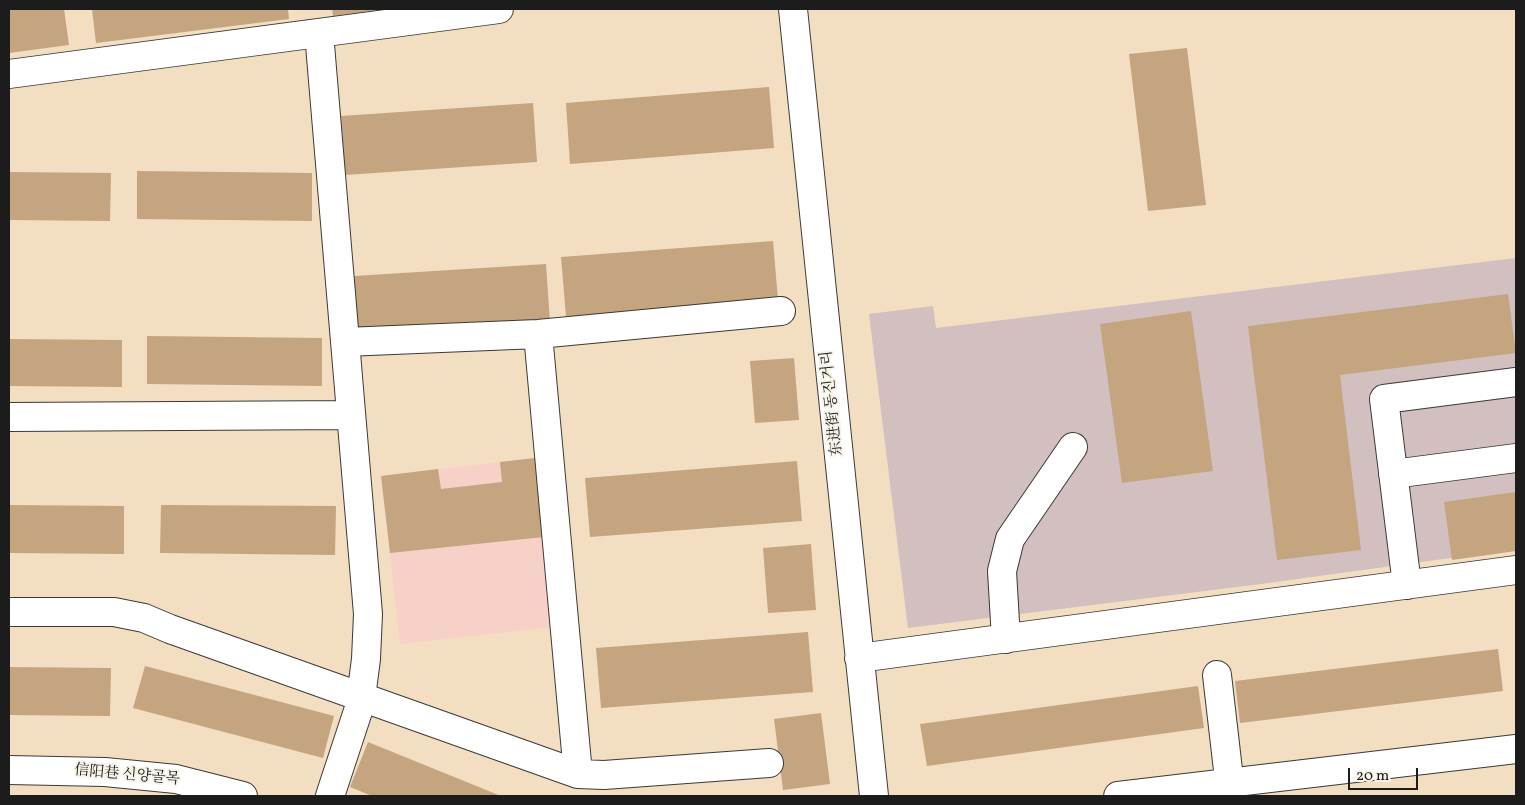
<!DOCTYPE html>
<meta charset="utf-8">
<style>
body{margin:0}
#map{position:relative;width:1525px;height:805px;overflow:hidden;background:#f3dec1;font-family:Vollkorn,serif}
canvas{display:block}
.frame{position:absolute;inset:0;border:10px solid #1c1c1c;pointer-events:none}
.scale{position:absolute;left:1348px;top:768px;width:70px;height:22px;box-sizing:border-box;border:2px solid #1c1c1c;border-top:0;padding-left:6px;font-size:15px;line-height:18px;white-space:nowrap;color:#1c1c1c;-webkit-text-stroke:4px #f7f3e8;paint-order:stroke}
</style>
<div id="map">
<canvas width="1525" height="805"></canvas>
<div class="frame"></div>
<div class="scale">20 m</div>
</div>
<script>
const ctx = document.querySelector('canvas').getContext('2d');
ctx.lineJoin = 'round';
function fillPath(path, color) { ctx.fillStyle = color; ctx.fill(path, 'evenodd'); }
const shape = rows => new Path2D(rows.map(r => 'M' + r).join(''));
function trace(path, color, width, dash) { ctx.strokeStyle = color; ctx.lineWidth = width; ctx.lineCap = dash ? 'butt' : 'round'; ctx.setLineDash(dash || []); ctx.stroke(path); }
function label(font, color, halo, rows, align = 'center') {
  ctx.font = font + ' Vollkorn,"Noto Serif SC","Noto Serif KR",serif'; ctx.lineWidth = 4; ctx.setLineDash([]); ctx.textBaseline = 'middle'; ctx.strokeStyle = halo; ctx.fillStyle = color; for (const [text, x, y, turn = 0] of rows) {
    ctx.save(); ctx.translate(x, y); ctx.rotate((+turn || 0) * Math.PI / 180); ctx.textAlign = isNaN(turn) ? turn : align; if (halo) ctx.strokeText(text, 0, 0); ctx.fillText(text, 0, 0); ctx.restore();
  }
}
const built = shape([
 [535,458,554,627,400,644,381,476]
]);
const industrial = shape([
 [1516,258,1516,549,1261,584,908,628,869,314,933,306,936,328]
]);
const building = shape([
 [9,9,64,9,69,45,9,53],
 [92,9,288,9,289,19,96,43],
 [332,9,377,9,378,10,333,16],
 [1187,48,1206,205,1148,211,1129,54],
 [769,87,774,148,570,164,566,103],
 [533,103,537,162,345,175,341,116],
 [137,171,312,173,312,221,137,219],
 [9,172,111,173,110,221,9,220],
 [773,241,778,300,566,317,561,257],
 [546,264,550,323,358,336,354,276],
 [1508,294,1516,353,1340,375,1361,550,1277,560,1248,326],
 [1191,311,1213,471,1122,483,1100,324],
 [147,336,322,338,322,386,147,384],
 [9,339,122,340,122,387,9,386],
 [794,358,799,420,755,423,750,361],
 [535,458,544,537,390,553,381,476,438,469,441,489,502,482,500,462],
 [797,461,802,521,590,537,585,478],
 [1516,492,1516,551,1452,560,1444,502],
 [9,505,124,506,124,554,9,553],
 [161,505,336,506,335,555,160,553],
 [811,544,816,610,768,613,763,548],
 [808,632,813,692,601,708,596,648],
 [1498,649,1503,691,1240,723,1235,681],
 [145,666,334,716,323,758,133,708],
 [9,667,111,668,110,716,9,715],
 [1198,686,1204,728,927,766,920,724],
 [821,713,830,784,783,790,774,719],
 [368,742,501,796,372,796,350,787]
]);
const minor = shape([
 [793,9,874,796],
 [319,33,368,614,366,659,360,705,330,796],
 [9,74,499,9],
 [538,334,578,774],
 [345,342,538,334,781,311],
 [9,417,351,415],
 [1393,474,1516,458],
 [1407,585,1384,399,1516,382],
 [9,612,114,612,144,618,170,629,578,774,604,775,769,763],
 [1006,639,1002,571,1010,539,1073,447],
 [859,658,1516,570],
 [1217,675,1231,796],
 [9,770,105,772,176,779,243,796],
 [1118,796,1516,749]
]);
const streetNames = [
 ["东进街 동진거리",833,403,-96],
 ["信阳巷 신양골목",127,776,5]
];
fillPath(built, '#f7d1c7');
fillPath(industrial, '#d2bfc0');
fillPath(building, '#c5a57f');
trace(minor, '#3c3935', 30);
trace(minor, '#fff', 28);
label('15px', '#1c1c1c', '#f7f3e8', streetNames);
</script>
